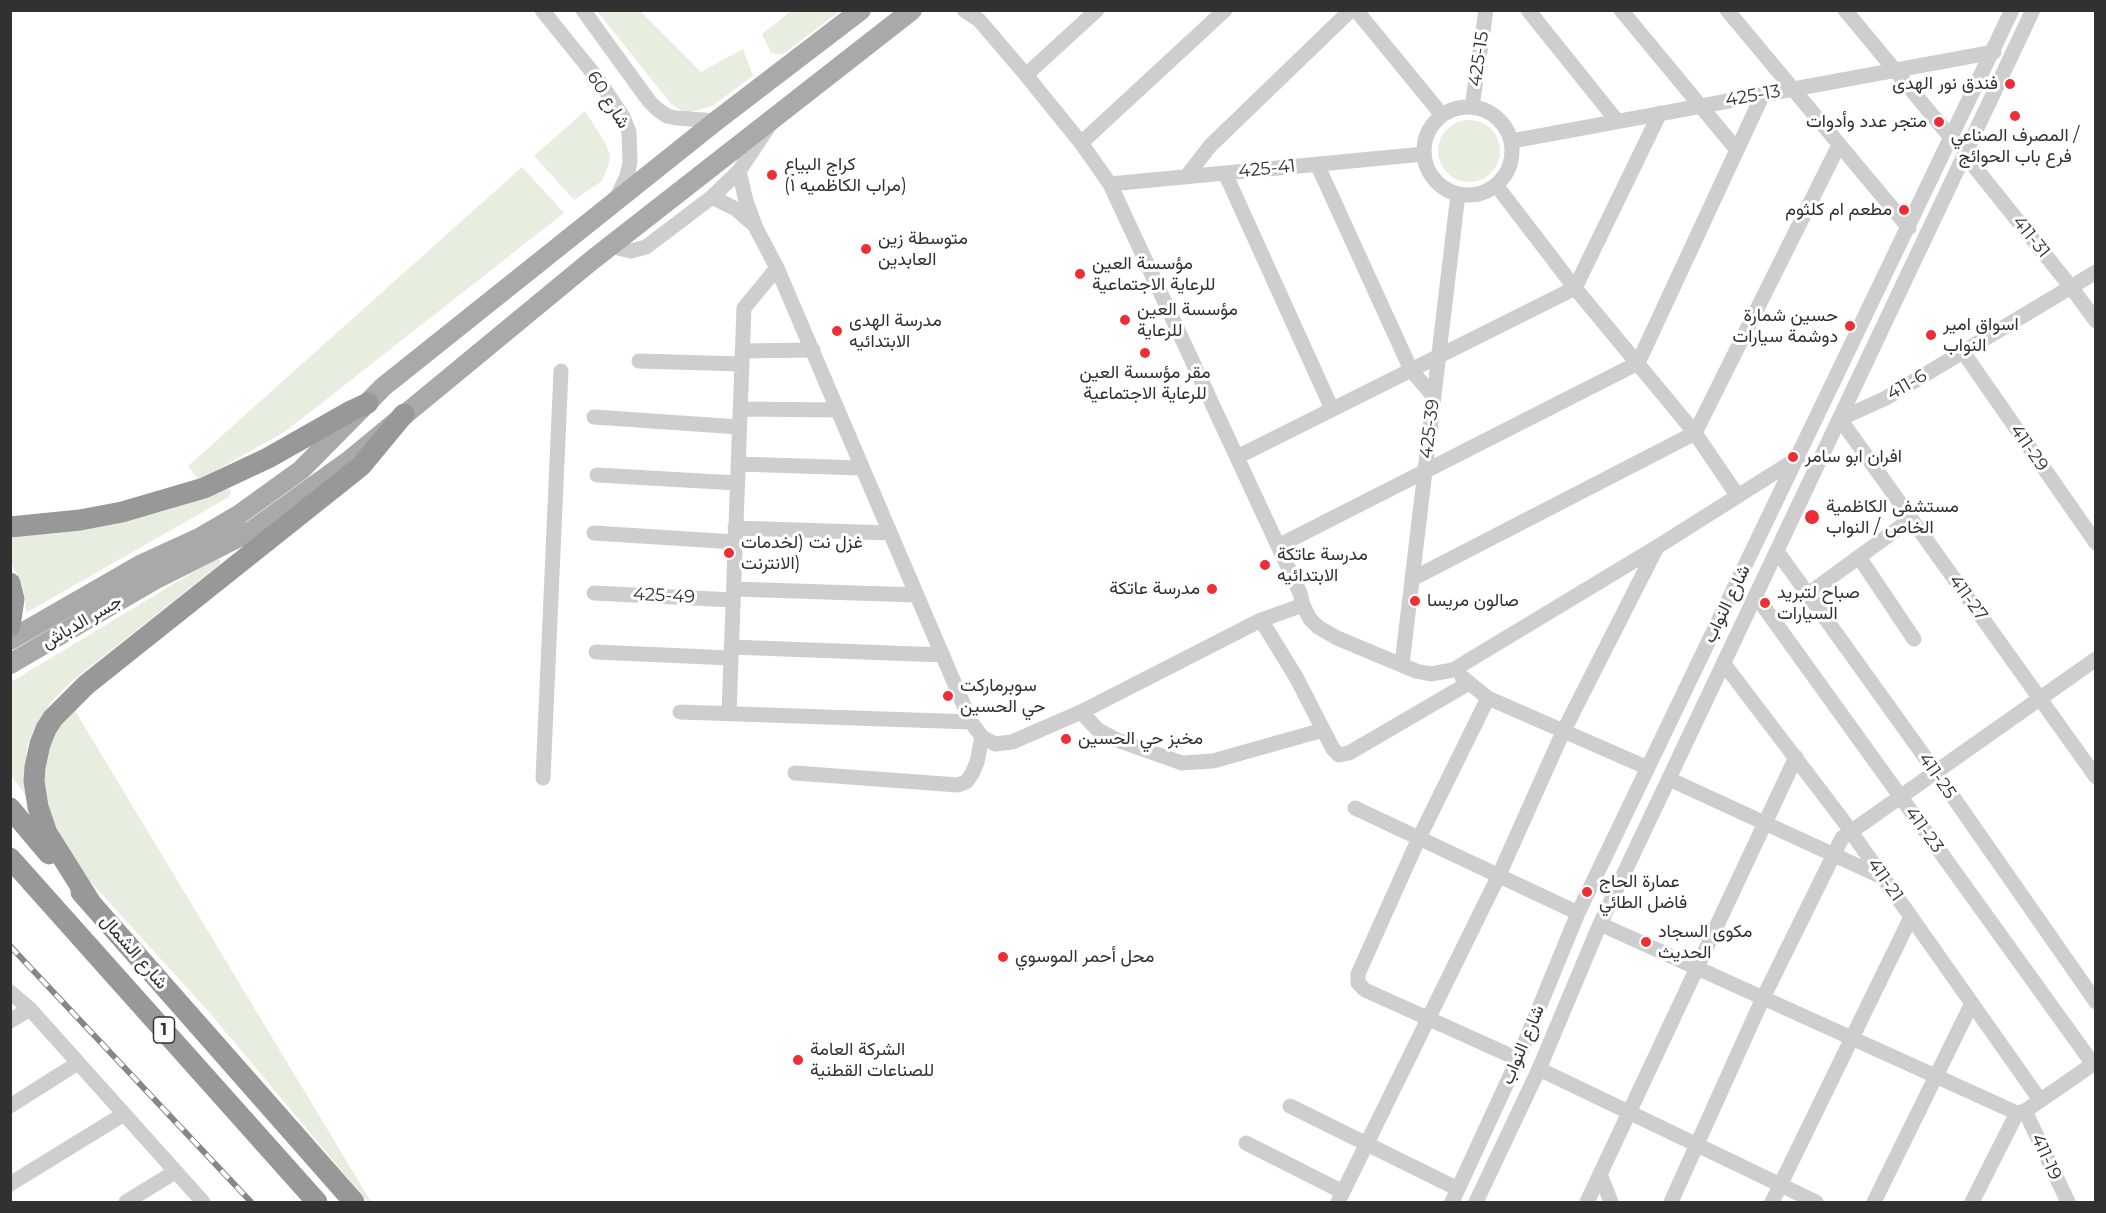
<!DOCTYPE html>
<meta charset="utf-8">
<style>
body{margin:0}
#map{position:relative;width:2106px;height:1213px;overflow:hidden;background:#fff;font-family:Montserrat,sans-serif}
canvas{display:block}
.frame{position:absolute;inset:0;border:12px solid #313131;pointer-events:none}
</style>
<div id="map">
<canvas width="2106" height="1213"></canvas>
<div class="frame"></div>
</div>
<script>
const ctx = document.querySelector('canvas').getContext('2d');
ctx.lineJoin = 'round';
function fillPath(path, color) { ctx.fillStyle = color; ctx.fill(path, 'evenodd'); }
const shape = rows => new Path2D(rows.map(r => 'M' + r).join(''));
function trace(path, color, width, dash) { ctx.strokeStyle = color; ctx.lineWidth = width; ctx.lineCap = dash ? 'butt' : 'round'; ctx.setLineDash(dash || []); ctx.stroke(path); }
function label(font, color, halo, rows, align = 'center') {
  ctx.font = font + ' Montserrat,Vazirmatn,sans-serif'; ctx.lineWidth = 6; ctx.setLineDash([]); ctx.textBaseline = 'middle'; ctx.strokeStyle = halo; ctx.fillStyle = color; for (const [text, x, y, turn = 0] of rows) {
    ctx.save(); ctx.translate(x, y); ctx.rotate((+turn || 0) * Math.PI / 180); ctx.textAlign = isNaN(turn) ? turn : align; if (halo) ctx.strokeText(text, 0, 0); ctx.fillText(text, 0, 0); ctx.restore();
  }
}
const green = shape([
 [792,10,840,10,840,11,782,55,771,53,762,34],
 [597,11,640,11,701,72,743,49,753,76,712,106,686,113,671,104],
 [585,111,606,144,610,155,609,163,602,181,574,200,534,156],
 '1438 151a31 31 0 1 1 62 0a31 31 0 1 1-62 0Z',
 [522,167,564,213,286,431,199,480,188,466],
 [227,488,231,491,229,497,26,613,25,598,22,584,11,563,10,535,56,533,132,519,164,511],
 [215,559,220,560,220,564,72,681,51,702,33,731,27,747,25,769,27,797,11,775,11,682],
 [74,709,370,1200,372,1202,368,1202,209,1012,78,868,65,850,41,786,51,735]
]);
const minor = shape([
 [542,10,597,78,623,117,629,132,630,162,627,176,615,201],
 [583,10,649,101,657,109,667,116,676,118,716,121],
 [964,10,979,20,1026,75,1081,143,1110,184,1300,593,1303,605,1310,619,1318,627,1337,638,1416,671,1431,674,1453,670,1657,547,1798,458],
 [1356,10,1442,115],
 [1528,10,1617,121],
 [1621,10,1737,150],
 [1727,10,1909,228],
 [1845,10,1952,139],
 [1026,75,1097,10],
 '1424 151a44 44 0 1 1 88 0a44 44 0 1 1-88 0Z',
 [1472,107,1486,10],
 [1512,141,1994,52],
 [1081,143,1225,10],
 [1965,155,2071,287,2096,321],
 [1317,164,1411,370,1434,397],
 [739,171,746,201,756,228,777,268,971,722,982,737,995,744,1012,742,1081,712,1261,620,1303,605],
 [1225,173,1332,409],
 [1186,177,1210,146,1351,10],
 [1110,184,1424,154],
 [1496,185,1575,288,1695,433,1737,495],
 [712,197,736,209,752,223],
 [610,246,631,251,646,247,712,197,739,171,771,123],
 [2096,272,1886,398,1840,419,2096,777],
 [742,351,813,350],
 [1963,352,2096,543],
 [639,361,742,364],
 [740,409,838,410],
 [594,417,739,427],
 [1237,457,1575,288,1660,113],
 [738,464,861,468],
 [597,475,737,483],
 [735,528,890,533],
 [594,533,735,542],
 [1278,546,1638,363,1763,94],
 [1777,551,1935,771,2096,1002],
 [1859,557,1914,639],
 [1412,579,1695,433,1839,145],
 [734,589,917,595],
 [594,593,733,600],
 [1808,594,1911,519],
 [1756,596,2093,1064],
 [1261,620,1296,677,1333,749,1339,755,1349,753,1469,683],
 [731,647,943,655],
 [596,652,731,658],
 [1402,664,1458,194],
 [1724,664,1842,819,2040,1100],
 [1462,677,1488,698,1648,768],
 [1488,698,1419,838,1358,974,1358,983,1365,990,1518,1059],
 [680,712,971,722],
 [1081,712,1098,730,1117,740,1182,763,1213,761,1323,730],
 [729,713,744,308,777,268],
 [795,773,958,785,966,782,972,774,977,762,982,737],
 [543,778,561,371],
 [1669,779,1882,877],
 [1355,808,1578,913],
 [1600,924,2017,1113,2025,1111,2096,1062],
 [10,992,30,1009,203,1202],
 [10,1021,30,1009],
 [1539,1069,1816,1202],
 [10,1106,78,1063],
 [1290,1106,1458,1189],
 [2025,1111,2068,1202],
 [1246,1143,1343,1192],
 [1600,1174,1611,1202],
 [10,1184,124,1114],
 [126,1202,175,1172],
 [1338,1202,1499,875,1563,732,1657,547],
 [1452,1202,1518,1059,1578,913,2012,10],
 [1476,1202,1539,1069,1600,924,2033,10],
 [1587,1202,1796,757],
 [1671,1202,1763,998,1842,838,2096,659],
 [1772,1202,1911,917],
 [1874,1202,1972,1003],
 [1972,1202,2017,1113]
]);
const major = shape([
 [10,640,142,564,201,537,237,516,301,470,383,387,716,121,861,10],
 [10,664,154,580,251,531,351,459,591,261,912,10]
]);
const highway = shape([
 [10,527,80,520,122,512,204,488,268,458,351,411,368,403],
 [10,583,14,599,10,626],
 [10,808,49,854],
 [10,858,317,1202],
 [81,892,354,1202],
 [91,903,47,833,38,807,34,781,35,767,40,744,46,729,53,718,86,685,361,466,404,414]
]);
const rail = shape([
 [10,946,251,1202]
]);
const markers = [
 [2010,84,6,"#ee2e36"],
 [2015,116,6,"#ee2e36"],
 [1939,122,6,"#ee2e36"],
 [772,175,6,"#ee2e36"],
 [1904,210,6,"#ee2e36"],
 [866,249,6,"#ee2e36"],
 [1080,274,6,"#ee2e36"],
 [1125,320,6,"#ee2e36"],
 [1850,326,6,"#ee2e36"],
 [837,331,6,"#ee2e36"],
 [1931,335,6,"#ee2e36"],
 [1145,353,6,"#ee2e36"],
 [1793,457,6,"#ee2e36"],
 [1812,517,8,"#ee2e36"],
 [729,553,6,"#ee2e36"],
 [1265,565,6,"#ee2e36"],
 [1212,589,6,"#ee2e36"],
 [1415,601,6,"#ee2e36"],
 [1765,603,6,"#ee2e36"],
 [948,696,6,"#ee2e36"],
 [1066,739,6,"#ee2e36"],
 [1587,892,6,"#ee2e36"],
 [1646,942,6,"#ee2e36"],
 [1003,957,6,"#ee2e36"],
 [798,1060,6,"#ee2e36"]
];
const shields = [
 [164,1030,21]
];
const shieldNames = [
 ["1",164,1030]
];
const streetNames = [
 ["425-15",1479,59,-82],
 ["425-13",1753,96,-10],
 ["شارع 60",608,100,58],
 ["425-41",1267,169,-6],
 ["411-31",2031,237,51],
 ["411-6",1907,385,-30],
 ["425-39",1430,429,-83],
 ["411-29",2029,448,55],
 ["425-49",664,596,3],
 ["411-27",1968,598,54],
 ["شارع النواب",1727,604,-64],
 ["جسر الدباش",82,622,-30],
 ["411-25",1937,776,55],
 ["411-23",1924,830,54],
 ["411-21",1885,880,55],
 ["شارع الشمال",134,952,49],
 ["شارع النواب",1523,1045,-67],
 ["411-19",2046,1157,65]
];
const poiNames = [
 ["فندق نور الهدى",1998,84,"right"],
 ["متجر عدد وأدوات",1927,122,"right"],
 ["المصرف الصناعي /",2015,136,"center"],
 ["فرع باب الحوائج",2015,157,"center"],
 ["كراج البياع",784,165],
 ["(مراب الكاظميه ١)",784,186],
 ["مطعم ام كلثوم",1892,210,"right"],
 ["متوسطة زين",878,239],
 ["العابدين",878,260],
 ["مؤسسة العين",1092,264],
 ["للرعاية الاجتماعية",1092,285],
 ["مؤسسة العين",1137,310],
 ["للرعاية",1137,331],
 ["حسين شمارة",1838,316,"right"],
 ["دوشمة سيارات",1838,337,"right"],
 ["مدرسة الهدى",849,321],
 ["الابتدائيه",849,342],
 ["اسواق امير",1943,325],
 ["النواب",1943,346],
 ["مقر مؤسسة العين",1145,373,"center"],
 ["للرعاية الاجتماعية",1145,394,"center"],
 ["افران ابو سامر",1805,457],
 ["مستشفى الكاظمية",1826,507],
 ["الخاص / النواب",1826,528],
 ["غزل نت (لخدمات",741,543],
 ["الانترنت)",741,564],
 ["مدرسة عاتكة",1277,555],
 ["الابتدائيه",1277,576],
 ["مدرسة عاتكة",1200,589,"right"],
 ["صباح لتبريد",1777,593],
 ["السيارات",1777,614],
 ["صالون مريسا",1427,601],
 ["سوبرماركت",960,686],
 ["حي الحسين",960,707],
 ["مخبز حي الحسين",1078,739],
 ["عمارة الحاج",1599,882],
 ["فاضل الطائي",1599,903],
 ["مكوى السجاد",1658,932],
 ["الحديث",1658,953],
 ["محل أحمر الموسوي",1015,957],
 ["الشركة العامة",810,1050],
 ["للصناعات القطنية",810,1071]
];
fillPath(green, '#e7eedf');
trace(minor, '#cecece', 15);
trace(major, '#a9a9a9', 20);
trace(highway, '#989898', 21);
trace(rail, '#868686', 6);
trace(rail, '#fff', 4, [11]);
for (const [x, y, r, color] of markers) { const dot = new Path2D(); dot.arc(x, y, r, 0, 2 * Math.PI); ctx.fillStyle = color; ctx.fill(dot); trace(dot, '#fff', 2); }
for (const [x, y, w] of shields) { const box = new Path2D(); box.roundRect(x - w / 2, y - 13, w, 26, 4.5); ctx.fillStyle = '#fff'; ctx.fill(box); trace(box, '#313131', 1.5); }
label('bold 16px', '#313131', null, shieldNames);
label('18px', '#313131', '#fff', streetNames);
label('18px', '#313131', '#fff', poiNames, 'left');
</script>
